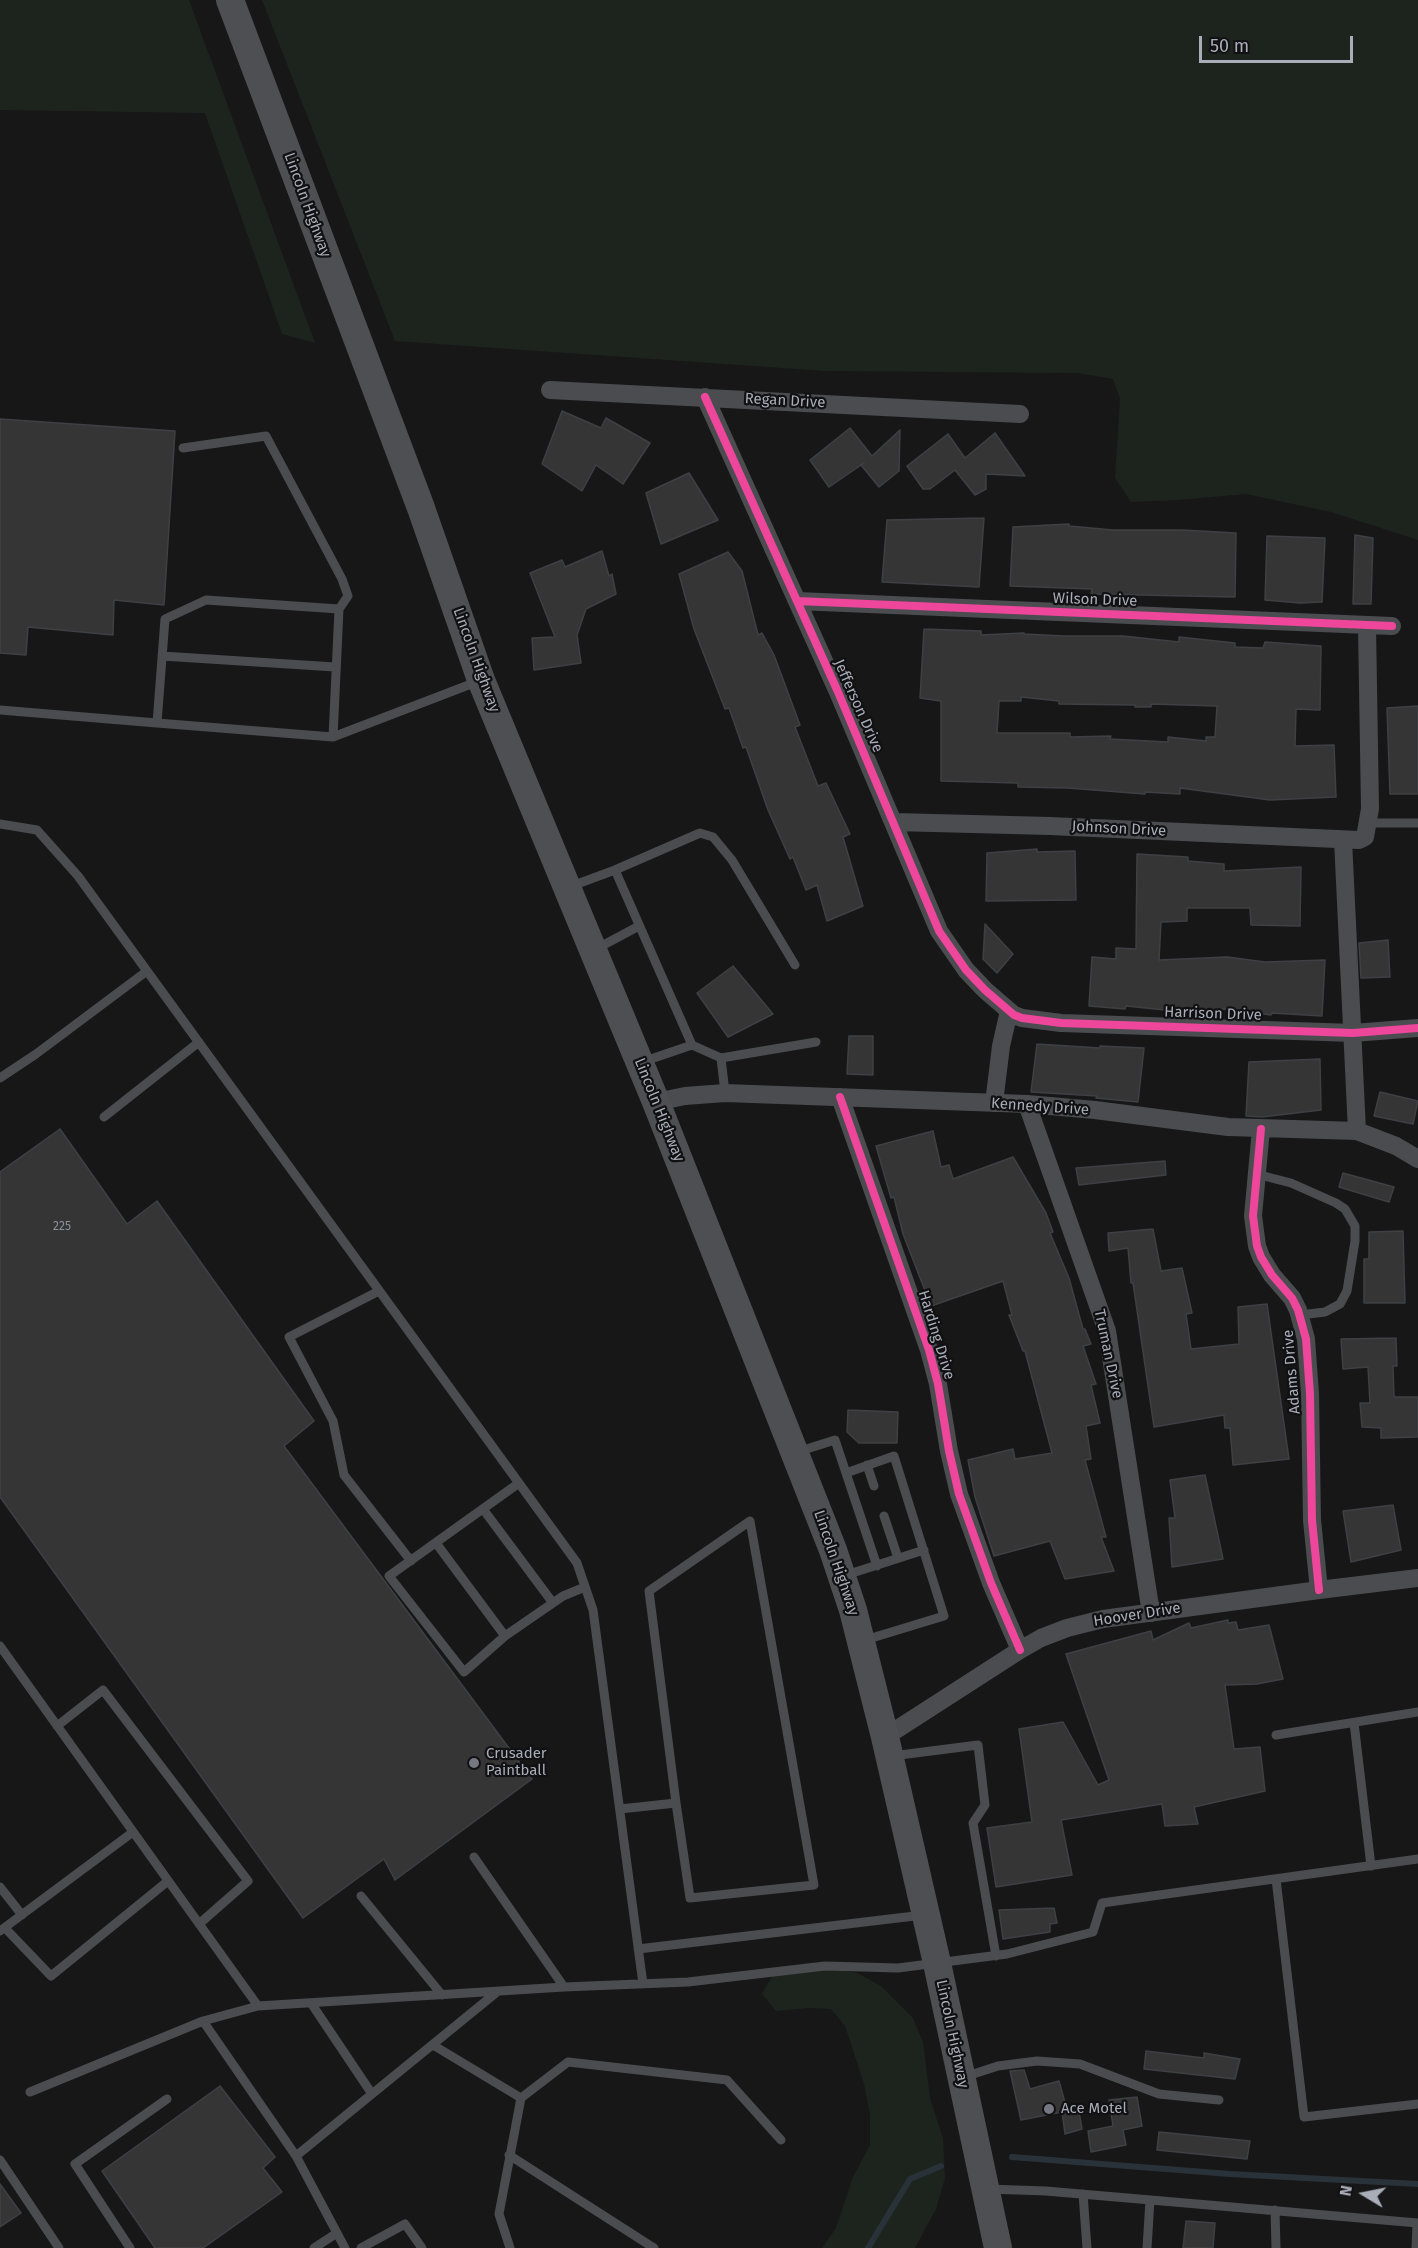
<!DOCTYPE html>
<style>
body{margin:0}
#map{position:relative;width:1418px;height:2248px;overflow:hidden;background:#171717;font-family:"Fira Sans",sans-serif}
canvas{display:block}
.north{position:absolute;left:1334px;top:2164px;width:60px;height:60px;-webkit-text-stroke:4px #111113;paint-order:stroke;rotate:280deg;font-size:16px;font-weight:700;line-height:24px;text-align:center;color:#a8adb8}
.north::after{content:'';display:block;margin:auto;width:21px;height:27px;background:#a8adb8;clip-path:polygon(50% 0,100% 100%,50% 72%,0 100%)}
.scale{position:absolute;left:1199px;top:36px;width:154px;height:27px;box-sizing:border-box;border:3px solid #a8adb8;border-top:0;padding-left:8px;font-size:18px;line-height:21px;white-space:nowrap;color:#a8adb8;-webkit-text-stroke:4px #111113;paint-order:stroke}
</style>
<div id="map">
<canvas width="1418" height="2248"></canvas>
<div class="north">N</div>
<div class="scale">50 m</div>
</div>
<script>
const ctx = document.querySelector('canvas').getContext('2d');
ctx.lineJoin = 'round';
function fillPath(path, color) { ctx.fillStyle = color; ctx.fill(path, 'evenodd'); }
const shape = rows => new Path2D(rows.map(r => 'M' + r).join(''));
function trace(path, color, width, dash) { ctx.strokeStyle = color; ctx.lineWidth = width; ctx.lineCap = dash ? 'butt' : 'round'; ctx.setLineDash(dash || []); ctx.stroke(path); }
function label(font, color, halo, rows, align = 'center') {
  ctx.font = font + ' "Fira Sans",sans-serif'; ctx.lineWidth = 4.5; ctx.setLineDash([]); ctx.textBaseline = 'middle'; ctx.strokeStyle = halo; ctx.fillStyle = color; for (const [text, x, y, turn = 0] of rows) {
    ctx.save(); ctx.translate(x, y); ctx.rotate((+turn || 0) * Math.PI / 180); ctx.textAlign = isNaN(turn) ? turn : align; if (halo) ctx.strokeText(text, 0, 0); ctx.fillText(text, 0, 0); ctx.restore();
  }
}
const green = shape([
 [0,0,189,0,315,343,282,334,205,113,0,110],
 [262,0,1418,0,1418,540,1331,512,1246,494,1177,500,1131,502,1115,478,1120,399,1113,379,1078,373,825,371,395,341],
 [832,1969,857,1973,881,1986,913,2018,923,2042,930,2098,943,2138,945,2178,936,2209,915,2248,822,2248,836,2228,853,2177,870,2145,870,2114,864,2084,845,2026,831,2009,808,2008,776,2011,762,1994,774,1973]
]);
const stream = shape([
 [1012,2157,1230,2174,1418,2184],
 [868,2248,910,2179,941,2166]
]);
const building = shape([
 [562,411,601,428,606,418,650,443,623,484,596,465,582,491,542,464,562,411],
 [0,419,175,431,164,605,114,600,113,635,28,627,26,655,0,653,0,419],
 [850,428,872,456,900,430,899,471,879,487,861,465,864,463,829,487,810,460,850,428],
 [995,433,1025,476,986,474,986,489,975,495,955,470,930,489,923,489,907,466,948,434,965,458,995,433],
 [689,473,718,520,661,544,646,493,689,473],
 [984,518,979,587,882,582,887,520,984,518],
 [1069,524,1069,526,1113,530,1182,530,1236,533,1235,597,1091,594,1092,589,1010,586,1013,527,1069,524],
 [1355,535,1373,538,1371,604,1353,604,1355,535],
 [1267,536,1325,538,1322,602,1300,603,1265,600,1267,536],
 [602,551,609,576,612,574,616,594,586,609,577,635,581,663,534,670,532,638,555,637,530,573,562,560,565,567,602,551],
 [728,552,742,571,758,635,762,633,774,655,800,725,795,727,818,786,826,783,850,834,843,837,863,906,827,921,817,885,806,890,793,857,790,859,768,810,746,747,743,748,729,708,725,709,694,629,679,574,728,552],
 [924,629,981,631,981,635,1024,633,1024,634,1064,636,1123,636,1179,642,1179,637,1235,643,1235,647,1263,648,1265,642,1321,646,1320,710,1296,709,1295,746,1334,745,1336,797,1270,800,1180,788,1180,794,1145,792,1145,794,1068,788,1018,787,1018,783,941,781,941,701,920,698,924,629],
 [1021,697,1059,701,1059,704,1135,705,1135,707,1151,707,1151,704,1217,706,1215,737,1206,737,1206,741,1168,737,1168,742,1110,739,1111,736,1070,737,1070,733,997,733,999,701,1021,701,1021,697],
 [1418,706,1418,794,1390,794,1387,708,1418,706],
 [1037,849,1037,852,1075,851,1076,900,986,901,987,853,1037,849],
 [1137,854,1188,857,1188,861,1224,864,1224,871,1301,867,1300,926,1251,925,1250,908,1187,908,1187,921,1161,922,1159,960,1227,957,1265,962,1325,960,1322,1016,1272,1013,1271,1015,1227,1009,1165,1010,1126,1006,1125,1009,1089,1006,1092,957,1116,959,1116,948,1136,949,1137,854],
 [985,924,1013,954,997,973,983,959,985,924],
 [1388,940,1390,977,1361,978,1359,943,1388,940],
 [733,966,773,1014,728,1037,697,993,733,966],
 [849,1036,873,1036,873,1075,847,1074,849,1036],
 [1037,1044,1100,1048,1100,1046,1144,1048,1138,1102,1096,1098,1097,1096,1031,1092,1037,1044],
 [1320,1059,1321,1110,1262,1117,1246,1116,1249,1062,1320,1059],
 [1380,1092,1418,1101,1413,1124,1374,1116,1380,1092],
 [60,1129,127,1224,157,1201,314,1421,284,1446,532,1779,395,1880,384,1859,303,1918,0,1497,0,1172,60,1129],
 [933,1131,941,1167,949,1165,953,1179,1013,1157,1046,1213,1053,1232,1050,1233,1069,1278,1083,1329,1085,1329,1091,1344,1083,1346,1096,1384,1091,1385,1100,1423,1086,1426,1091,1459,1085,1460,1106,1537,1101,1537,1114,1571,1065,1579,1050,1541,994,1556,975,1497,968,1460,1013,1449,1015,1459,1052,1453,1025,1351,1023,1351,1009,1315,1012,1315,1003,1281,931,1306,903,1234,894,1197,891,1198,876,1146,933,1131],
 [1165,1161,1166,1175,1079,1185,1076,1168,1165,1161],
 [1343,1173,1394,1187,1389,1202,1339,1187,1343,1173],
 [1153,1229,1161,1271,1182,1268,1192,1313,1186,1314,1191,1349,1239,1344,1238,1307,1267,1304,1289,1459,1233,1465,1230,1428,1225,1428,1224,1415,1154,1427,1133,1283,1131,1283,1128,1248,1109,1251,1108,1233,1153,1229],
 [1403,1231,1405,1303,1364,1303,1364,1259,1369,1259,1369,1232,1403,1231],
 [1396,1338,1397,1366,1393,1366,1394,1397,1418,1397,1418,1437,1381,1438,1381,1428,1362,1427,1360,1403,1370,1403,1368,1367,1343,1369,1341,1339,1396,1338],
 [848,1410,898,1412,897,1443,859,1443,847,1432,848,1410],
 [1205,1475,1223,1559,1172,1567,1169,1518,1175,1518,1170,1480,1205,1475],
 [1393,1505,1401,1550,1351,1562,1343,1511,1393,1505],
 [1228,1620,1228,1623,1236,1622,1238,1630,1269,1625,1283,1679,1257,1684,1225,1685,1234,1749,1260,1747,1265,1791,1194,1807,1198,1824,1165,1826,1162,1804,1061,1820,1072,1875,996,1887,987,1828,1032,1822,1019,1729,1063,1722,1098,1785,1109,1780,1066,1654,1151,1631,1153,1640,1189,1623,1191,1628,1228,1620],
 [1054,1908,1057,1923,1050,1924,1050,1932,1003,1939,999,1910,1054,1908],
 [1146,2051,1204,2058,1204,2053,1240,2059,1235,2079,1144,2069,1146,2051],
 [1024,2070,1030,2089,1059,2081,1066,2106,1078,2105,1082,2129,1065,2134,1062,2112,1021,2120,1010,2071,1024,2070],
 [220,2086,275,2157,263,2168,282,2192,203,2248,155,2248,102,2171,220,2086],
 [1137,2097,1142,2126,1123,2130,1126,2145,1091,2152,1088,2131,1113,2126,1109,2100,1137,2097],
 [1159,2132,1250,2141,1247,2159,1157,2150,1159,2132],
 [0,2184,21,2213,0,2227,0,2184],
 [1186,2221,1215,2223,1213,2248,1183,2248,1186,2221]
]);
const service = shape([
 [183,448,266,436,342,579,348,596,339,609],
 [162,656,335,667],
 [0,710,157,723],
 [333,737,339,609,206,600,165,619,157,723,333,737,479,681],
 [1368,823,1418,823],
 [0,824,37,830,78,876,577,1563,593,1610,643,1984],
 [569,887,615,870],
 [596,949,639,926],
 [692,1045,721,1058,816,1042],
 [721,1058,725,1093],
 [642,1062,692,1045,615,870,700,833,713,837,732,860,795,965],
 [0,1078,36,1054,147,971],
 [104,1117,199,1042],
 [1256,1174,1291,1183,1336,1203,1345,1209,1355,1226,1355,1241,1347,1291,1340,1304,1325,1312,1300,1315],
 [379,1291,289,1337,333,1421,344,1475,411,1561],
 [797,1452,835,1440,846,1473,894,1456,944,1616,865,1640],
 [867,1465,874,1486],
 [846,1473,877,1566],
 [519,1483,389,1576,464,1672,505,1636,563,1596,585,1587],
 [483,1509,553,1603],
 [884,1516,898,1558],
 [436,1543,505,1636],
 [843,1576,924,1550],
 [0,1646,258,2006,564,1987,688,1982,825,1966,898,1968,1007,1954,1093,1932,1102,1903,1418,1859],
 [1354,1723,1371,1866],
 [57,1726,103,1690,248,1881,199,1924],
 [1276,1735,1418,1712],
 [892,1756,978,1745,985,1805,973,1823,996,1956],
 [620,1809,676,1803,649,1591,750,1521,814,1885,690,1898,676,1803],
 [474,1857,564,1987],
 [1276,1879,1304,2117,1418,2104],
 [0,1887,22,1915],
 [361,1896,442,1995],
 [5,1928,51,1976,168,1881],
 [0,1931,133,1832],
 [638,1949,923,1915],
 [311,2003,372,2094],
 [203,2021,296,2156,497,1992],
 [433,2045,521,2098,568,2062,727,2080,781,2140],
 [964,2077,998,2066,1037,2061,1080,2064,1159,2094,1219,2100],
 [30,2092,203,2021,258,2006],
 [509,2155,654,2248],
 [296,2156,345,2248],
 [0,2160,59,2248],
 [987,2189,1046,2191,1418,2223],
 [1083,2194,1087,2248],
 [1275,2210,1276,2248],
 [130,2248,75,2164,167,2099],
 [314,2248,337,2233],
 [361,2248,405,2224,422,2248],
 [510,2248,499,2214,521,2098],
 [1147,2248,1150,2200],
 [1416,2248,1417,2223]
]);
const minor = shape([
 [550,390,1020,414],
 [705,397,838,692,939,931,966,970,985,990,1014,1015,1022,1018,1061,1023,1353,1033,1418,1028],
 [797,601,1392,626],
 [894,822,1050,826,1359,840,1365,837,1370,809,1367,626],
 [1343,840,1357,1131],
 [840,1097,929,1350,938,1384,949,1451,959,1494,991,1583,1020,1650],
 [656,1102,685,1096,725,1093,1027,1104,1095,1110,1228,1127,1357,1131,1396,1146,1418,1159],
 [994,1103,1001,1046,1009,1011],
 [1027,1104,1107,1331,1151,1613],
 [1261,1129,1253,1216,1257,1246,1261,1257,1272,1275,1292,1298,1298,1310,1306,1339,1310,1394,1312,1520,1319,1590],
 [885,1737,1020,1650,1041,1638,1067,1628,1103,1619,1319,1590,1418,1578]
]);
const primary = shape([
 [230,0,421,508,481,680,656,1102,833,1550,853,1610,885,1737,937,1963,998,2248]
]);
const cycleway = shape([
 [705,397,838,692,939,931,966,970,985,990,1014,1015,1022,1018,1061,1023,1353,1033,1418,1028],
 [797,601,1392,626],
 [840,1097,929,1350,938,1384,949,1451,959,1494,991,1583,1020,1650],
 [1261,1129,1253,1216,1257,1246,1261,1257,1272,1275,1292,1298,1298,1310,1306,1339,1310,1394,1312,1520,1319,1590]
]);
const markers = [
 [474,1763,6,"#757880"],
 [1049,2109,6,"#757880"]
];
const numberNames = [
 ["225",62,1227]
];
const streetNames = [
 ["Lincoln Highway",307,205,70],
 ["Regan Drive",785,401,3],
 ["Wilson Drive",1095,600,2],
 ["Lincoln Highway",476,660,70],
 ["Jefferson Drive",858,706,66],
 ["Johnson Drive",1119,829,3],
 ["Harrison Drive",1213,1014,2],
 ["Kennedy Drive",1040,1107,4],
 ["Lincoln Highway",659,1110,68],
 ["Harding Drive",936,1335,73],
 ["Truman Drive",1108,1354,78],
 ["Adams Drive",1292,1372,-95],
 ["Lincoln Highway",836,1563,71],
 ["Hoover Drive",1137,1615,-9],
 ["Lincoln Highway",952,2034,78]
];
const poiNames = [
 ["Crusader",486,1754],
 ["Paintball",486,1771],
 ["Ace Motel",1061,2109]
];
fillPath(green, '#1d241e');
trace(stream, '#2a3239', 6);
fillPath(building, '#353536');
trace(building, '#3f4043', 1.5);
trace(service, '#4b4c50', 9);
trace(minor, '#4b4c50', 18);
trace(primary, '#4d4f52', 28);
trace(cycleway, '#ed469a', 8);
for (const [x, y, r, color] of markers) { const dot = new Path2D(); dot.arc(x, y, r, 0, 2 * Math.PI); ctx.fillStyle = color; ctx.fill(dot); trace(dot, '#111113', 2); }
label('12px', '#8b8f98', null, numberNames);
label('15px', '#a8adb8', '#111113', streetNames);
label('15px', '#a8adb8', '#111113', poiNames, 'left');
</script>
